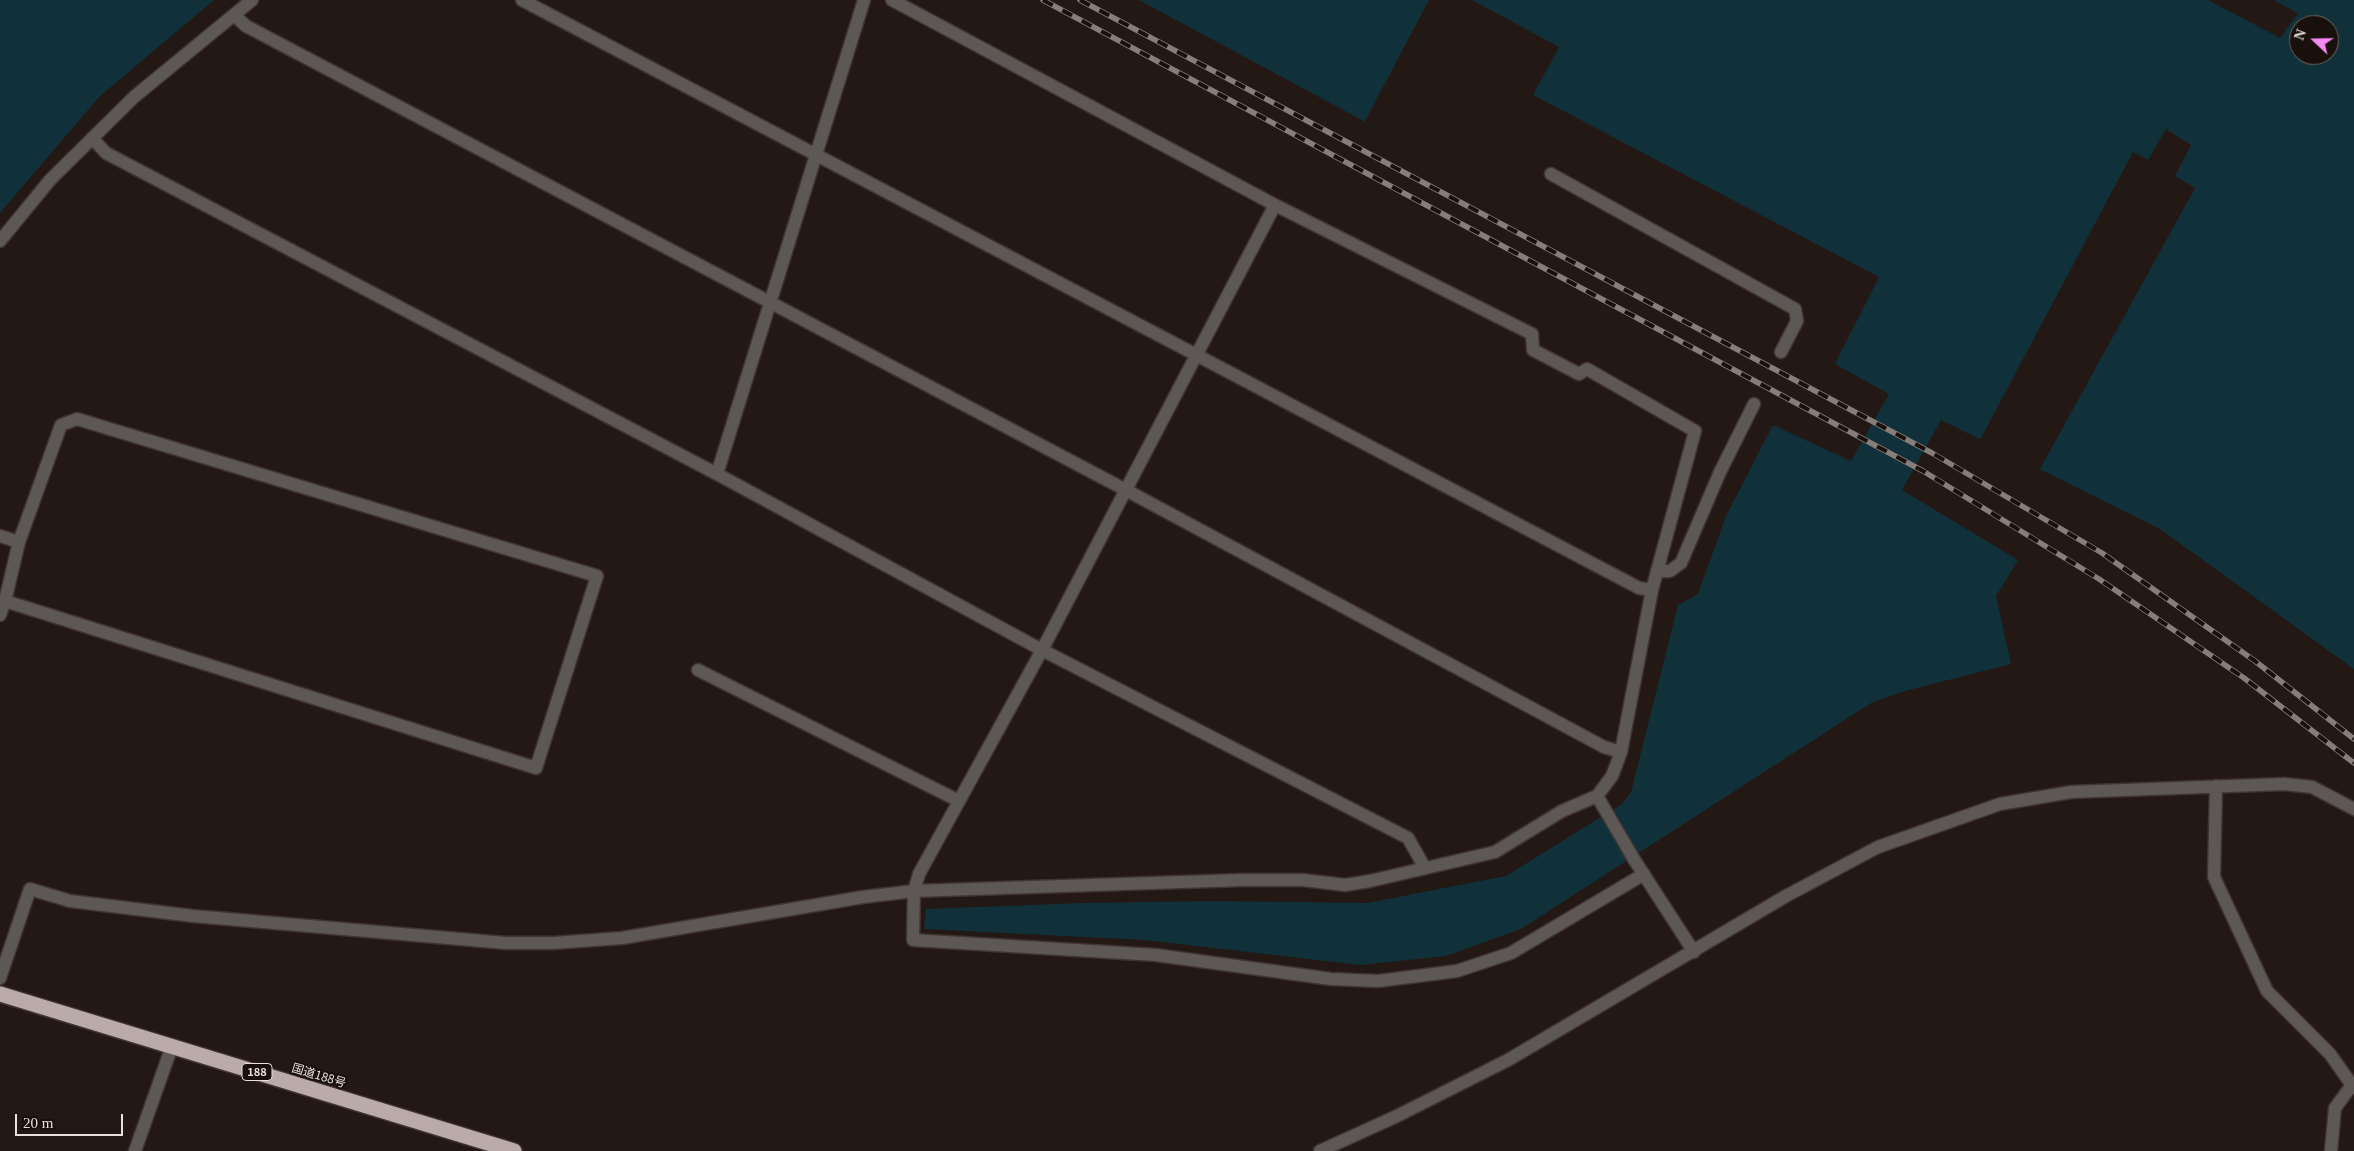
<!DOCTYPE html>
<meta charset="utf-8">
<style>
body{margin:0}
#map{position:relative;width:2354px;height:1151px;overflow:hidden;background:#231814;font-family:Georgia,serif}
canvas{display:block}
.north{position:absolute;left:2289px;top:15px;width:50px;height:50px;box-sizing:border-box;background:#19100b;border:1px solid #6c635f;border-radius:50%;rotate:291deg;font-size:14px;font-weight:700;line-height:20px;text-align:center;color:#e8e0dd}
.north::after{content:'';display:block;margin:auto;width:18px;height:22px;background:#f389f1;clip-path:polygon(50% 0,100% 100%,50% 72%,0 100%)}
.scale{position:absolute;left:15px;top:1114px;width:108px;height:22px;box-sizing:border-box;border:2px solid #e8e0dd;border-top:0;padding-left:6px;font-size:15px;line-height:18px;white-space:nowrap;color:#e8e0dd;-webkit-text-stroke:4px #19100b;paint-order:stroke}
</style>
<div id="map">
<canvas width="2354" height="1151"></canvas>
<div class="north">N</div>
<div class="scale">20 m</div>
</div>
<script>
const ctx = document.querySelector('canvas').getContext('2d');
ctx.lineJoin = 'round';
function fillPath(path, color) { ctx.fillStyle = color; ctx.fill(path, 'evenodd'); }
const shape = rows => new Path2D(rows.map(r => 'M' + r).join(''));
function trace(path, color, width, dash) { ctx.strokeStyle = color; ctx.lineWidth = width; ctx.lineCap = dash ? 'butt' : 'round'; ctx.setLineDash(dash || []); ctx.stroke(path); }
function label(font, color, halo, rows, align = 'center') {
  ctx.font = font + ' Georgia,"Noto Sans JP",serif'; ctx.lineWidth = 4; ctx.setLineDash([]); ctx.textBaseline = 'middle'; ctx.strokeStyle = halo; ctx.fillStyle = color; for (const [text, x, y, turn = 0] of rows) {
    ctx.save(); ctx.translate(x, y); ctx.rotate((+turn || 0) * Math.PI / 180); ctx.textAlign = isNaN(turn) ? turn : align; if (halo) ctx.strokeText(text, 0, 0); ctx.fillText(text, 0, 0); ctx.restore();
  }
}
const water = shape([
 [0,0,214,0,99,97,0,213],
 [1139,0,1453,0,1384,132],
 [1472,0,2354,0,2354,669,2160,529,1941,420,1902,490,2018,560,1996,596,2011,664,1905,691,1871,703,1521,929,1446,956,1361,965,1144,940,924,929,926,909,1083,903,1213,901,1367,903,1506,876,1622,804,1631,792,1678,605,1698,594,1726,516,1773,425,1851,461,1889,394,1835,364,1879,277,1533,95,1559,47],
 [2299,25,2329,25,2329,55,2299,55]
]);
const pier = shape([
 [1429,0,1453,0,1384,132,1365,121],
 [2208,0,2273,0,2298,13,2280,38],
 [2166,129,2191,145,2175,176,2195,188,2040,469,1980,440,2133,152,2148,160]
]);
const lane = shape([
 [1551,174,1795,309,1797,321,1781,352],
 [1657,571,1670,571,1681,563,1720,472,1754,404],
 [135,1151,172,1046]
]);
const street = shape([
 [522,0,1639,588,1652,590],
 [892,0,1275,205,1532,334,1533,350,1579,374,1587,369,1695,431,1652,590,1621,752,1612,776,1597,796],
 [234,15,246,26,1124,489,1604,747,1621,752],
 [92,138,106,153,717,474,1042,650,1408,838,1425,868],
 [1275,205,1042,650,919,874,914,891,913,940,1156,955,1331,979,1378,981,1457,971,1511,953,1644,874],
 [0,241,50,180,134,97,252,0],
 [717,474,864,0],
 [0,536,19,542,5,601],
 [0,615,5,601,536,768,597,576,77,419,61,425,19,542],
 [698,670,959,801],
 [2216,786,2214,877,2267,991,2330,1054,2354,1088],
 [0,978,30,889,70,901,193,916,506,943,553,943,622,938,863,897,914,891,1241,880,1303,880,1345,885,1370,881,1495,852,1562,811,1597,796,1635,861,1694,952],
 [1320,1151,1397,1116,1508,1060,1786,896,1878,847,2000,804,2071,792,2284,784,2312,787,2354,809],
 [2331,1151,2335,1108,2352,1085]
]);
const highway = shape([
 [0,994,514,1151]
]);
const rail = shape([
 [1043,0,1923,471,2099,579,2244,678,2354,763],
 [1080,0,1932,453,2102,553,2255,661,2354,739]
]);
const shields = [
 [257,1072,30]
];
const shieldNames = [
 ["188",257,1072]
];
const streetNames = [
 ["国道188号",319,1075,17]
];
fillPath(water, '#103139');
fillPath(pier, '#231814');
trace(lane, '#3f3430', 15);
trace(street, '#3f3430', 15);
trace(highway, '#3f3430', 18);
trace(lane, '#5d5756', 12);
trace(street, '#5d5756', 12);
trace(highway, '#bbaba8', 15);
trace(rail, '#877d7a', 5.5);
trace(rail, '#19100b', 4, [11]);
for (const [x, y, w] of shields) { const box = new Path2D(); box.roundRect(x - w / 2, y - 8.5, w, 17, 4); ctx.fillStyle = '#19100b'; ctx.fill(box); trace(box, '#e8e0dd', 1); }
label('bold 11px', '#e8e0dd', null, shieldNames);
label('12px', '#e8e0dd', '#19100b', streetNames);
</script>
